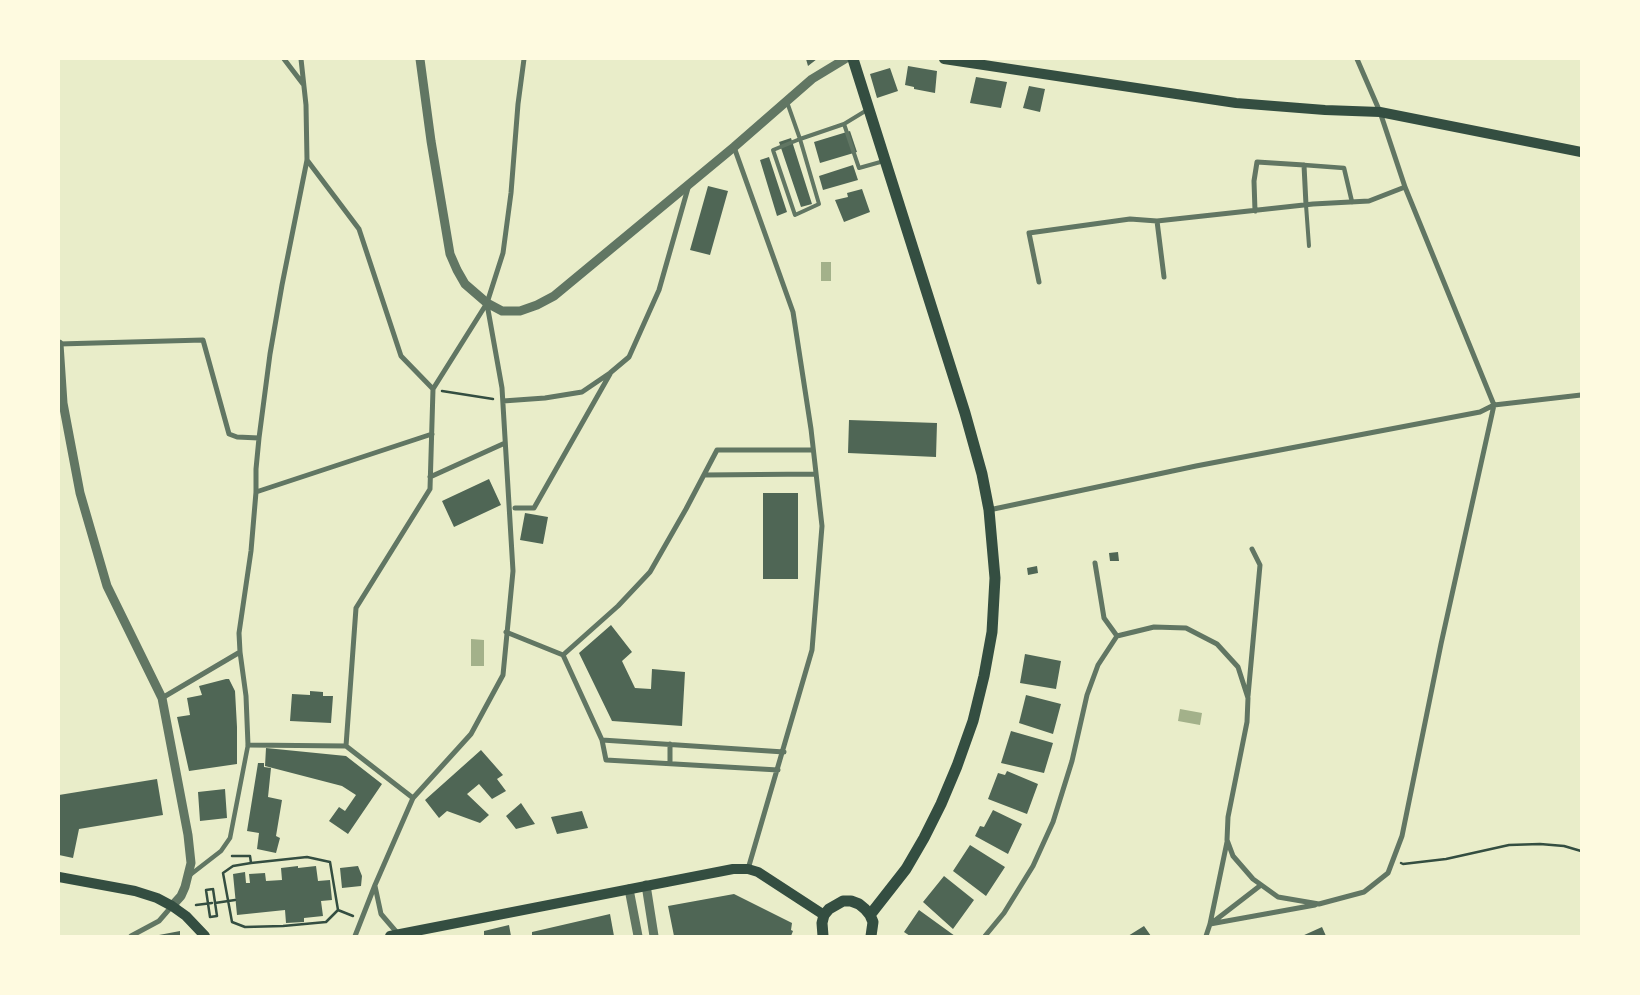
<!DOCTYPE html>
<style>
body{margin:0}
#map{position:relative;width:1640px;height:995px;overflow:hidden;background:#e9edc9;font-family:"Fira Sans",sans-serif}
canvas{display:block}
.frame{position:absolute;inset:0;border:60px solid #fefae0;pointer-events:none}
</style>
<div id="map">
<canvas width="1640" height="995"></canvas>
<div class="frame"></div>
</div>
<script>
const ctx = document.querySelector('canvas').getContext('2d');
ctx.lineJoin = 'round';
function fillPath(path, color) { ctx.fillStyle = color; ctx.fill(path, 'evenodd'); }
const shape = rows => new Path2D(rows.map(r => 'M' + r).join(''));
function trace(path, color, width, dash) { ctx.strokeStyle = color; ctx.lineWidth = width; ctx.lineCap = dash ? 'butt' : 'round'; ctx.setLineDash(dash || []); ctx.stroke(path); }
const water = shape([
 [821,262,831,262,831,281,821,281],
 [471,639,484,640,484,666,471,666],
 [1180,709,1202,713,1200,725,1178,721]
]);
const building = shape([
 [806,59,817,59,808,66],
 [908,66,937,71,935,93,914,89,914,87,905,85],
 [890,68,898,91,877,98,870,74],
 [976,77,1007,82,1001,108,970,103],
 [1029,86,1045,89,1040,112,1023,108],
 [850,131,857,152,820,163,814,142],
 [791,138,812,204,801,207,779,142],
 [769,157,787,212,777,216,760,160],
 [853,165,858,180,823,190,819,176],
 [708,186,728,191,710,255,690,250],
 [862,189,870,212,844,222,835,200,848,197,847,193],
 [849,420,937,423,936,457,848,453],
 [489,479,501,505,454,527,442,501],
 [763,493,798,493,798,579,763,579],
 [525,513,548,517,543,544,520,540],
 [1118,552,1119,561,1110,561,1109,553],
 [1037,566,1038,573,1028,575,1027,568],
 [611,625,632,652,622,661,635,688,651,689,652,669,685,672,682,726,612,721,579,653],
 [1025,654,1061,661,1056,689,1020,683],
 [226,679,229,679,235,691,237,727,237,764,189,771,177,717,190,715,187,698,202,695,199,686],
 [310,691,323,692,323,696,333,696,331,723,290,721,292,694,310,695],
 [1026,695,1061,704,1053,734,1019,723],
 [1011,731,1053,743,1044,773,1001,763],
 [266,748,346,756,382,784,348,834,329,821,339,807,345,811,356,795,342,786,265,766],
 [481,750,503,775,497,779,506,791,492,799,479,784,467,794,489,815,480,823,447,811,439,818,425,800],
 [258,763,264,763,264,767,271,768,268,797,282,800,276,836,280,838,276,853,257,849,259,833,247,831],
 [1007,771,1038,784,1027,814,988,799,998,773,1005,775],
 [157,779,163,815,79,829,73,858,59,855,59,795],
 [225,789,227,818,200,821,198,792],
 [521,803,535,824,516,829,506,816],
 [993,810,1022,824,1008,854,975,836,980,826,984,827],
 [582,811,588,828,557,834,551,817],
 [970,845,1005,867,986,896,953,871],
 [298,866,298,868,316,866,318,881,330,880,332,900,321,901,323,916,304,918,304,922,286,923,285,910,237,915,233,874,245,872,246,883,250,883,249,874,265,873,266,881,282,880,281,868],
 [358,866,362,876,361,886,342,888,340,868],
 [944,876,974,900,953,929,923,902],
 [734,894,792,923,791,930,793,931,791,936,674,936,668,906],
 [919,910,955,936,910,936,904,932],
 [610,914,614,936,532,936,532,932],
 [509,925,511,936,484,936,484,931],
 [1144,926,1151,936,1128,936],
 [1322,927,1326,936,1302,936],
 [180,931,180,936,159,936,159,935]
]);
const path = shape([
 [442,391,493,399],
 [232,856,250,856,251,863,307,857,330,862,338,910,353,916],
 [251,863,233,866,223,873,232,922,245,927,283,926,326,922,338,910],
 [1401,863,1403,864,1446,859,1509,845,1540,844,1564,846,1581,851],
 [213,889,217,916,210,917,206,890,213,889],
 [215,903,235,900],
 [196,905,212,903]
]);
const service = shape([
 [787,102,800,139,844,124,867,110],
 [844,124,859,168,884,161],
 [800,139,819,204,795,215,773,150,800,139],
 [1306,205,1309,246]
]);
const pedestrian = shape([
 [1304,165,1344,168,1352,202],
 [190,875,221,851,230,838,248,745]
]);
const minor = shape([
 [284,59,303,84],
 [301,59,306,105,307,160,282,285,270,354,259,438,256,469,256,492,251,551,239,633,240,652,246,696,248,745,346,746],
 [1357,59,1380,112,1405,187,1494,405],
 [734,147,793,312,811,429,822,526,812,650,748,869],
 [307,160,359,229,401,356,433,389],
 [1255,211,1254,181,1257,162,1304,165,1306,205],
 [1157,221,1164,277],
 [1039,282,1029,233,1130,219,1157,221,1313,204,1369,201,1405,187],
 [59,344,203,340,229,434,237,437,259,438],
 [503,401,545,398,582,392,610,373,629,357,659,290,688,188],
 [704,475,815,474],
 [430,477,505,443],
 [256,492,432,434],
 [515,508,534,508,610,374],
 [989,510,1196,466,1480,412,1494,405,1581,395],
 [1095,563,1104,618,1117,636],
 [506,632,563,655,602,740,606,760,778,770],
 [563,655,618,606,650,572,686,509,717,450,813,450],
 [1248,696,1260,565,1252,549],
 [162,698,240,652],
 [602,740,784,752],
 [346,746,356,608,430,489,433,389,487,303,503,253,511,193,518,104,524,59],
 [346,746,413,798],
 [670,763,670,744],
 [375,886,381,914,399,935],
 [1213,922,1261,885],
 [1210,924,1315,905],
 [131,936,159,921,172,906],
 [355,936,375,885,413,798,471,734,503,675,513,571,502,388,487,304],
 [985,936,1004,913,1033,866,1053,822,1072,761,1087,695,1098,665,1117,636,1154,627,1186,628,1217,644,1238,667,1248,698,1247,722,1228,817,1227,840,1233,856,1253,879,1278,897,1319,904,1364,892,1388,873,1402,836,1441,644,1494,405],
 [1206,936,1210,924,1227,842]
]);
const tertiary = shape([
 [420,59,431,141,450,254,457,270,465,284,487,303,502,311,520,311,537,305,554,296,734,147,812,79,845,59],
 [59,344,63,403,80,493,107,586,162,698,188,835,191,863,185,887,181,896,172,906],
 [646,885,654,936],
 [629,889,638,936]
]);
const secondary = shape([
 [944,59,1236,103,1325,110,1380,112,1581,152],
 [59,877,135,891,157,898,172,906,186,916,205,936],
 [390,936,733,869,748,869,758,872,824,915]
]);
const primary = shape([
 [853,59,965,413,982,474,989,510,995,578,992,632,984,676,973,721,957,766,941,804,924,838,906,869,870,915],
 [823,936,822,923,824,915,829,909,843,901,851,901,859,904,865,909,870,915,873,922,871,936]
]);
fillPath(water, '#a3b18a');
fillPath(building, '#4f6655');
trace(path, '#344e41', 2.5);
trace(service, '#617663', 4);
trace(pedestrian, '#617663', 4.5);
trace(minor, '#617663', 5);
trace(tertiary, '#617663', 9);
trace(secondary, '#344e41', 10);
trace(primary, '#344e41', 11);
</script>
